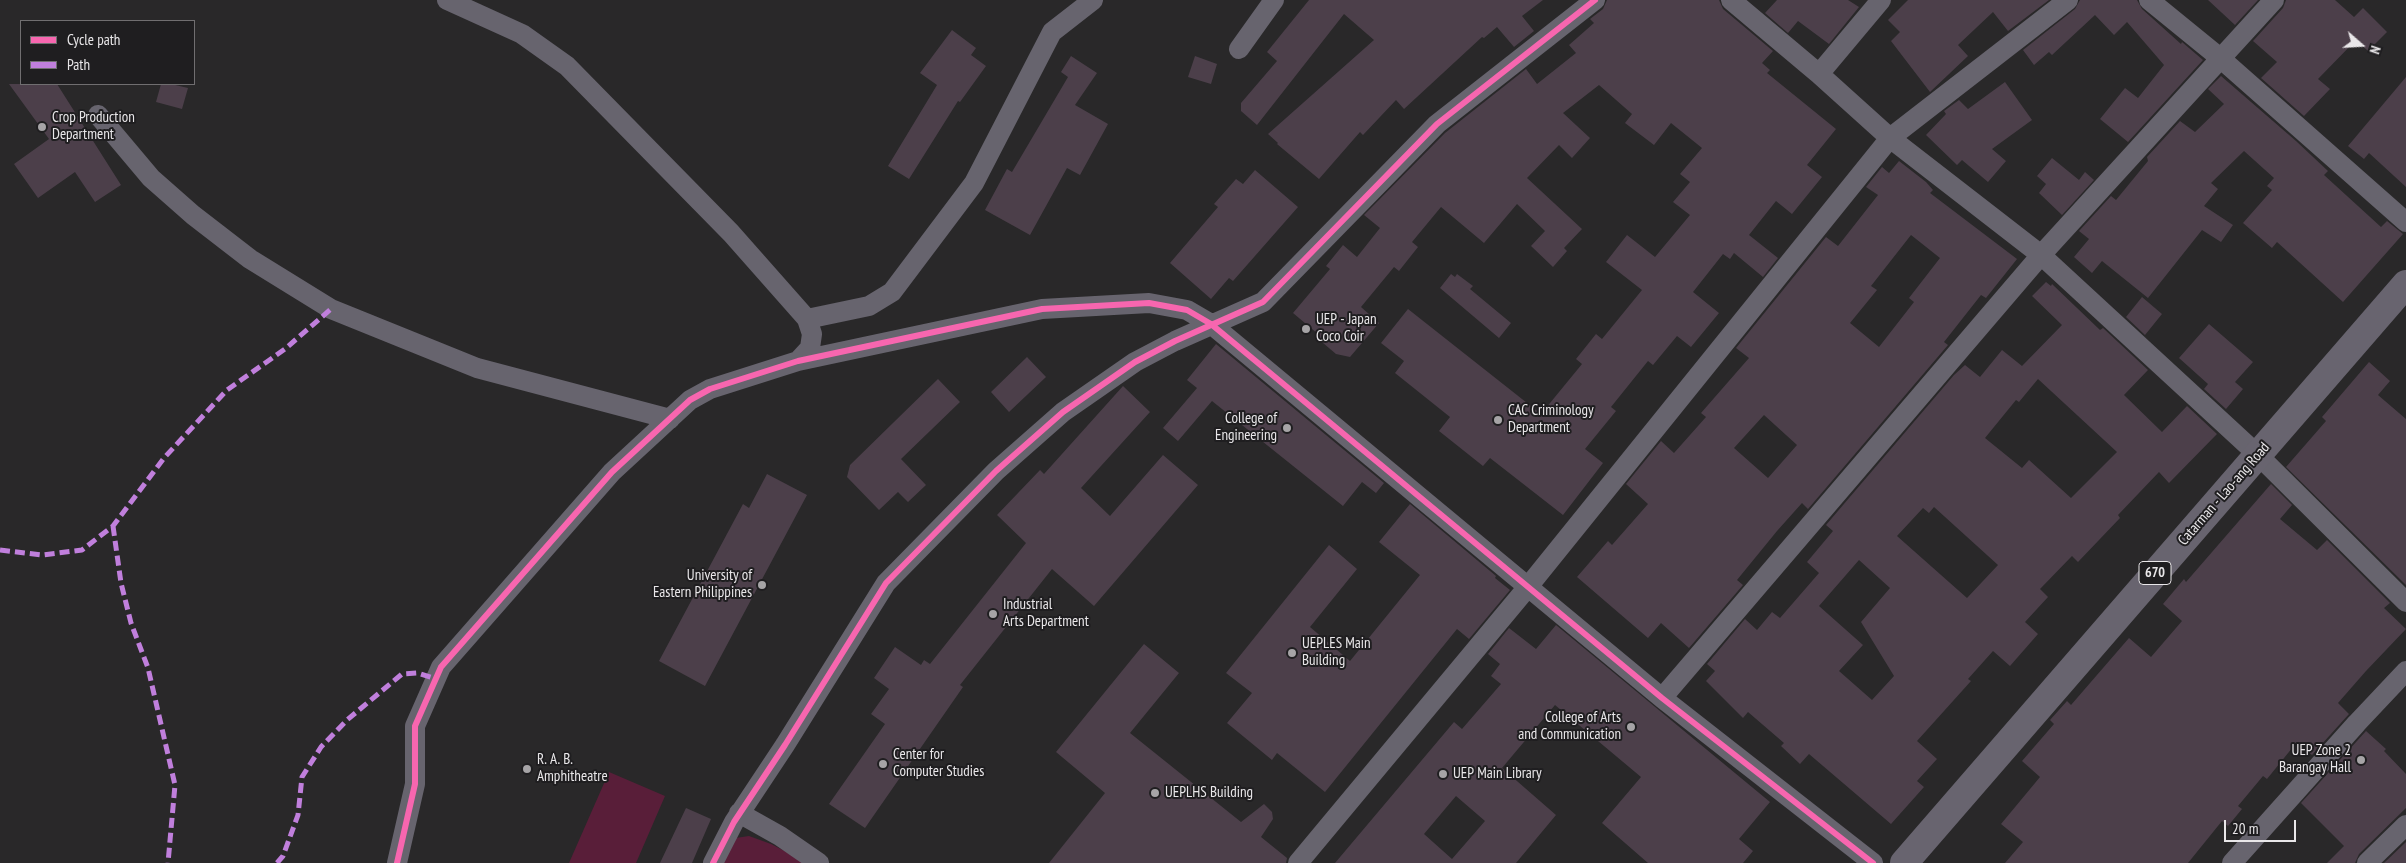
<!DOCTYPE html>
<style>
body{margin:0}
#map{position:relative;width:2406px;height:863px;overflow:hidden;background:#292829;font-family:"PT Sans Narrow",sans-serif}
canvas{display:block}
.legend{position:absolute;left:20px;top:20px;width:175px;height:65px;box-sizing:border-box;background:#1f1e20;border:1px solid #706e70;margin:0;padding:6px 9px;list-style:none;font-size:15px;color:#e9e7e9}
.legend li{display:flex;align-items:center;gap:10px;height:25px}
.legend b{width:25px;border:1px solid #706e70}
.north{position:absolute;left:2336px;top:20px;width:50px;height:50px;-webkit-text-stroke:4px #1f1e20;paint-order:stroke;rotate:109deg;font-size:14px;font-weight:700;line-height:20px;text-align:center;color:#e9e7e9}
.north::after{content:'';display:block;margin:auto;width:18px;height:22px;background:#e9e7e9;clip-path:polygon(50% 0,100% 100%,50% 72%,0 100%)}
.scale{position:absolute;left:2224px;top:820px;width:72px;height:22px;box-sizing:border-box;border:2px solid #e9e7e9;border-top:0;padding-left:6px;font-size:15px;line-height:18px;white-space:nowrap;color:#e9e7e9;-webkit-text-stroke:4px #1f1e20;paint-order:stroke}
</style>
<div id="map">
<canvas width="2406" height="863"></canvas>
<ul class="legend">
<li><b style="height:6px;background:#f766af"></b>Cycle path</li>
<li><b style="height:6px;background:#c07fdc"></b>Path</li>
</ul>
<div class="north">N</div>
<div class="scale">20 m</div>
</div>
<script>
const ctx = document.querySelector('canvas').getContext('2d');
ctx.lineJoin = 'round';
function fillPath(path, color) { ctx.fillStyle = color; ctx.fill(path, 'evenodd'); }
const shape = rows => new Path2D(rows.map(r => 'M' + r).join(''));
function trace(path, color, width, dash) { ctx.strokeStyle = color; ctx.lineWidth = width; ctx.lineCap = dash ? 'butt' : 'round'; ctx.setLineDash(dash || []); ctx.stroke(path); }
function label(font, color, halo, rows, align = 'center') {
  ctx.font = font + ' "PT Sans Narrow",sans-serif'; ctx.lineWidth = 4; ctx.setLineDash([]); ctx.textBaseline = 'middle'; ctx.strokeStyle = halo; ctx.fillStyle = color; for (const [text, x, y, turn = 0] of rows) {
    ctx.save(); ctx.translate(x, y); ctx.rotate((+turn || 0) * Math.PI / 180); ctx.textAlign = isNaN(turn) ? turn : align; if (halo) ctx.strokeText(text, 0, 0); ctx.fillText(text, 0, 0); ctx.restore();
  }
}
const green = shape([
 [609,772,665,796,636,863,569,863],
 [749,836,771,844,808,863,716,863,729,839]
]);
const building = shape([
 [1309,0,1543,0,1522,16,1534,31,1514,47,1497,27,1484,38,1482,37,1404,109,1396,100,1363,135,1360,132,1319,179,1277,144,1278,143,1268,134,1374,40,1344,14,1257,125,1241,111,1241,103,1277,61,1267,52],
 [1607,0,1719,0,1723,9,1773,51,1762,63,1770,70,1767,73,1836,129,1807,165,1822,177,1792,214,1776,201,1749,235,1778,258,1763,277,1734,253,1730,259,1723,254,1693,292,1719,313,1691,347,1677,336,1653,365,1648,361,1611,407,1616,411,1585,449,1603,463,1563,515,1490,458,1483,466,1439,431,1450,417,1395,373,1404,361,1381,343,1408,309,1541,414,1582,364,1576,359,1596,334,1602,339,1642,290,1606,262,1627,235,1655,257,1690,215,1673,202,1690,182,1680,174,1702,148,1671,123,1654,145,1625,123,1632,114,1599,85,1563,113,1590,138,1572,158,1559,145,1527,178,1582,229,1564,248,1567,251,1553,267,1531,246,1545,231,1517,204,1484,243,1441,207,1412,242,1418,247,1399,271,1394,267,1361,307,1379,323,1350,357,1336,354,1316,337,1318,334,1293,313,1330,269,1326,266,1343,245,1357,257,1380,228,1364,215,1445,133,1526,69,1537,84,1576,53,1569,45,1594,23,1590,19,1603,9],
 [1777,0,1848,0,1859,7,1829,44,1798,21,1788,33,1765,13],
 [1908,0,2049,0,2008,31,1993,12,1958,45,1968,56,1930,92,1891,41,1900,32,1888,20],
 [2080,0,2137,0,2142,9,2181,44,2182,42,2203,60,2128,142,2100,119,2125,88,2138,98,2164,65,2127,22,2114,35,2095,15,2052,55,2049,52,2034,65,2023,50,2075,9],
 [2208,0,2258,0,2235,25],
 [2286,0,2335,0,2354,17,2363,8,2387,32,2368,51,2356,40,2318,79,2330,89,2304,116,2261,78,2277,62,2253,41,2283,8],
 [952,30,976,48,971,55,986,66,960,102,958,101,909,179,888,166,937,85,920,73],
 [1071,56,1097,73,1075,105,1108,124,1080,175,1067,168,1030,235,985,210,1007,169,1012,172,1068,77,1061,72],
 [1195,56,1217,64,1211,84,1188,77],
 [2221,76,2296,141,2328,171,2324,175,2381,227,2387,221,2403,234,2343,302,2277,242,2272,248,2243,223,2272,190,2267,186,2274,178,2244,151,2211,183,2218,189,2204,206,2233,225,2221,242,2202,230,2148,298,2102,261,2092,273,2074,257,2089,239,2079,231,2111,196,2116,200,2148,161,2147,157,2180,121,2195,132,2224,104,2208,89],
 [2406,77,2406,187,2369,153,2364,159,2348,146],
 [2005,82,2032,120,1992,149,2006,161,1988,182,1962,160,1957,165,1926,135,1946,114,1944,111,1959,100,1968,109],
 [9,84,57,84,121,185,95,202,75,172,38,198,14,164,49,139],
 [161,84,171,84,188,88,182,109,156,102],
 [2052,158,2079,180,2085,172,2094,180,2062,215,2039,193,2046,184,2037,176],
 [1899,161,1926,182,1933,190,1930,193,2017,259,1986,298,1981,295,1944,342,1948,345,1808,509,1802,503,1777,531,1737,580,1743,585,1689,648,1661,623,1648,638,1577,577,1608,541,1612,545,1648,504,1626,484,1661,441,1674,453,1706,417,1701,413,1749,358,1736,348,1826,237,1838,246,1878,195,1866,187,1882,167,1889,173],
 [1911,235,1940,258,1909,298,1914,302,1879,347,1850,323,1877,290,1871,286],
 [1764,415,1797,445,1768,478,1734,448],
 [1255,170,1298,207,1233,281,1229,278,1211,299,1170,263,1218,207,1214,204,1236,179,1243,184],
 [1451,274,1455,277,1457,274,1473,286,1470,289,1511,323,1499,338,1440,288],
 [2046,282,2051,286,2052,284,2100,330,2103,328,2148,370,2124,395,2162,432,2187,406,2217,434,2169,483,2159,472,2118,515,2120,518,2078,562,2072,556,2040,589,2048,597,2025,622,2038,634,2010,666,1993,651,1968,679,1971,681,1917,741,1937,759,1917,781,1924,787,1891,824,1809,754,1800,764,1781,746,1784,743,1748,712,1743,718,1706,681,1715,671,1707,664,1745,619,1757,630,1772,612,1780,618,1819,573,1807,562,1833,531,1826,525,1954,375,1965,365,1980,377,2002,350,2022,366,2062,325,2032,296],
 [2038,379,2117,452,2071,498,2029,460,2022,468,1985,438,2016,400,2019,402],
 [1934,507,1998,565,1967,598,1897,536,1923,508,1929,513],
 [1859,560,1890,588,1861,622,1894,676,1872,700,1839,671,1863,645,1819,606],
 [2142,297,2162,314,2145,335,2126,317],
 [2209,324,2253,362,2235,382,2243,389,2226,409,2204,389,2208,384,2179,358],
 [1216,344,1384,483,1376,493,1362,482,1343,506,1212,401,1178,441,1163,428,1197,388,1187,380],
 [1027,357,1046,377,1009,412,991,392],
 [2369,362,2390,381,2378,395,2406,419,2406,585,2286,467,2326,421,2322,417],
 [938,379,960,402,901,459,926,485,908,502,898,492,879,510,847,477,850,465],
 [1123,386,1150,412,1081,488,1110,516,1163,455,1198,485,1094,606,1052,569,960,685,963,687,865,828,829,804,885,724,871,714,889,689,874,678,895,647,921,665,924,660,930,664,1026,543,997,515,1040,470,1044,474],
 [767,474,807,495,705,686,659,661,743,504,749,508],
 [2271,484,2292,505,2280,519,2317,550,2327,540,2390,603,2384,608,2406,629,2366,671,2338,703,2349,714,2312,755,2297,742,2267,779,2263,776,2238,806,2242,809,2228,826,2222,821,2188,863,2005,863,2023,842,2001,824,2040,777,2022,761,2054,724,2050,720,2067,701,2071,705,2129,638,2151,657,2182,621,2163,604,2184,579,2186,582],
 [1410,504,1496,576,1495,578,1510,590,1469,639,1457,629,1325,792,1277,753,1272,760,1227,723,1252,693,1226,673,1329,545,1357,569,1310,627,1350,661,1420,575,1379,542],
 [1556,625,1770,802,1739,839,1753,851,1743,863,1648,863,1602,823,1641,777,1555,705,1502,768,1556,815,1516,863,1335,863,1454,722,1462,729,1501,684,1491,676,1500,664,1488,654,1509,628,1536,649],
 [1456,796,1485,821,1452,859,1424,834],
 [1144,644,1179,673,1130,733,1241,822,1264,804,1272,812,1273,819,1261,837,1287,858,1286,863,1049,863,1105,793,1056,752],
 [2366,731,2386,749,2384,751,2406,774,2406,808,2359,854,2355,863,2327,863,2344,846,2301,803],
 [686,808,711,819,692,863,660,863],
 [2406,842,2406,863,2384,863]
]);
const minor = shape([
 [447,0,522,34,567,66,731,233,807,319,812,334,810,348,798,361],
 [1731,0,1819,74,1890,138,2041,255,2258,455,2406,602],
 [2149,0,2219,57,2406,222],
 [1239,49,1274,0],
 [1819,74,1881,0],
 [98,115,151,178,193,215,250,259,331,309,477,368,670,419],
 [807,319,869,306,892,292,974,183,1052,32,1093,0],
 [1662,698,2041,255,2274,0],
 [739,813,780,836,819,863],
 [397,863,415,784,415,726,441,667,612,472,690,400,710,389,798,361,1042,309,1149,303,1187,310,1211,324,1662,698,1873,863],
 [713,863,734,822,785,745,886,583,996,471,1063,412,1135,362,1175,341,1263,302,1437,124,1595,0],
 [1298,863,1527,588,1890,138,2068,0],
 [2232,863,2357,723,2406,671],
 [2367,863,2406,825]
]);
const primary = shape([
 [1904,863,2406,284]
]);
const quiet = shape([
 [113,526,121,583,131,623,148,668,175,785,168,863],
 [0,550,42,555,82,550,113,526,164,458,227,390,285,349,331,309],
 [277,863,283,856,298,815,302,777,321,747,347,720,402,674,418,673,436,679]
]);
const cycleway = shape([
 [397,863,415,784,415,726,441,667,612,472,690,400,710,389,798,361,1042,309,1149,303,1187,310,1211,324,1662,698,1873,863],
 [713,863,734,822,785,745,886,583,996,471,1063,412,1135,362,1175,341,1263,302,1437,124,1595,0]
]);
const markers = [
 [42,127,5,"#a6a4a6"],
 [1306,329,5,"#a6a4a6"],
 [1498,420,5,"#a6a4a6"],
 [1287,428,5,"#a6a4a6"],
 [762,585,5,"#a6a4a6"],
 [993,614,5,"#a6a4a6"],
 [1292,653,5,"#a6a4a6"],
 [1631,727,5,"#a6a4a6"],
 [2361,760,5,"#a6a4a6"],
 [883,764,5,"#a6a4a6"],
 [527,769,5,"#a6a4a6"],
 [1443,774,5,"#a6a4a6"],
 [1155,793,5,"#a6a4a6"]
];
const shields = [
 [2155,573,32]
];
const shieldNames = [
 ["670",2155,573]
];
const poiNames = [
 ["Crop Production",52,118],
 ["Department",52,135],
 ["UEP - Japan",1316,320],
 ["Coco Coir",1316,337],
 ["CAC Criminology",1508,411],
 ["Department",1508,428],
 ["College of",1277,419,"right"],
 ["Engineering",1277,436,"right"],
 ["University of",752,576,"right"],
 ["Eastern Philippines",752,593,"right"],
 ["Industrial",1003,605],
 ["Arts Department",1003,622],
 ["UEPLES Main",1302,644],
 ["Building",1302,661],
 ["College of Arts",1621,718,"right"],
 ["and Communication",1621,735,"right"],
 ["UEP Zone 2",2351,751,"right"],
 ["Barangay Hall",2351,768,"right"],
 ["Center for",893,755],
 ["Computer Studies",893,772],
 ["R. A. B.",537,760],
 ["Amphitheatre",537,777],
 ["UEP Main Library",1453,774],
 ["UEPLHS Building",1165,793]
];
const streetNames = [
 ["Catarman - Lao-ang Road",2224,494,-49]
];
fillPath(green, '#591e39');
fillPath(building, '#4c3f4a');
trace(minor, '#67646e', 20);
trace(primary, '#68646f', 28);
trace(quiet, '#c07fdc', 5, [10, 5]);
trace(cycleway, '#f766af', 6);
for (const [x, y, r, color] of markers) { const dot = new Path2D(); dot.arc(x, y, r, 0, 2 * Math.PI); ctx.fillStyle = color; ctx.fill(dot); trace(dot, '#1f1e20', 2); }
for (const [x, y, w] of shields) { const box = new Path2D(); box.roundRect(x - w / 2, y - 11.5, w, 23, 4); ctx.fillStyle = '#1f1e20'; ctx.fill(box); trace(box, '#e9e7e9', 1); }
label('bold 14px', '#e9e7e9', null, shieldNames);
label('15px', '#e9e7e9', '#1f1e20', poiNames, 'left');
label('15px', '#e9e7e9', '#1f1e20', streetNames);
</script>
